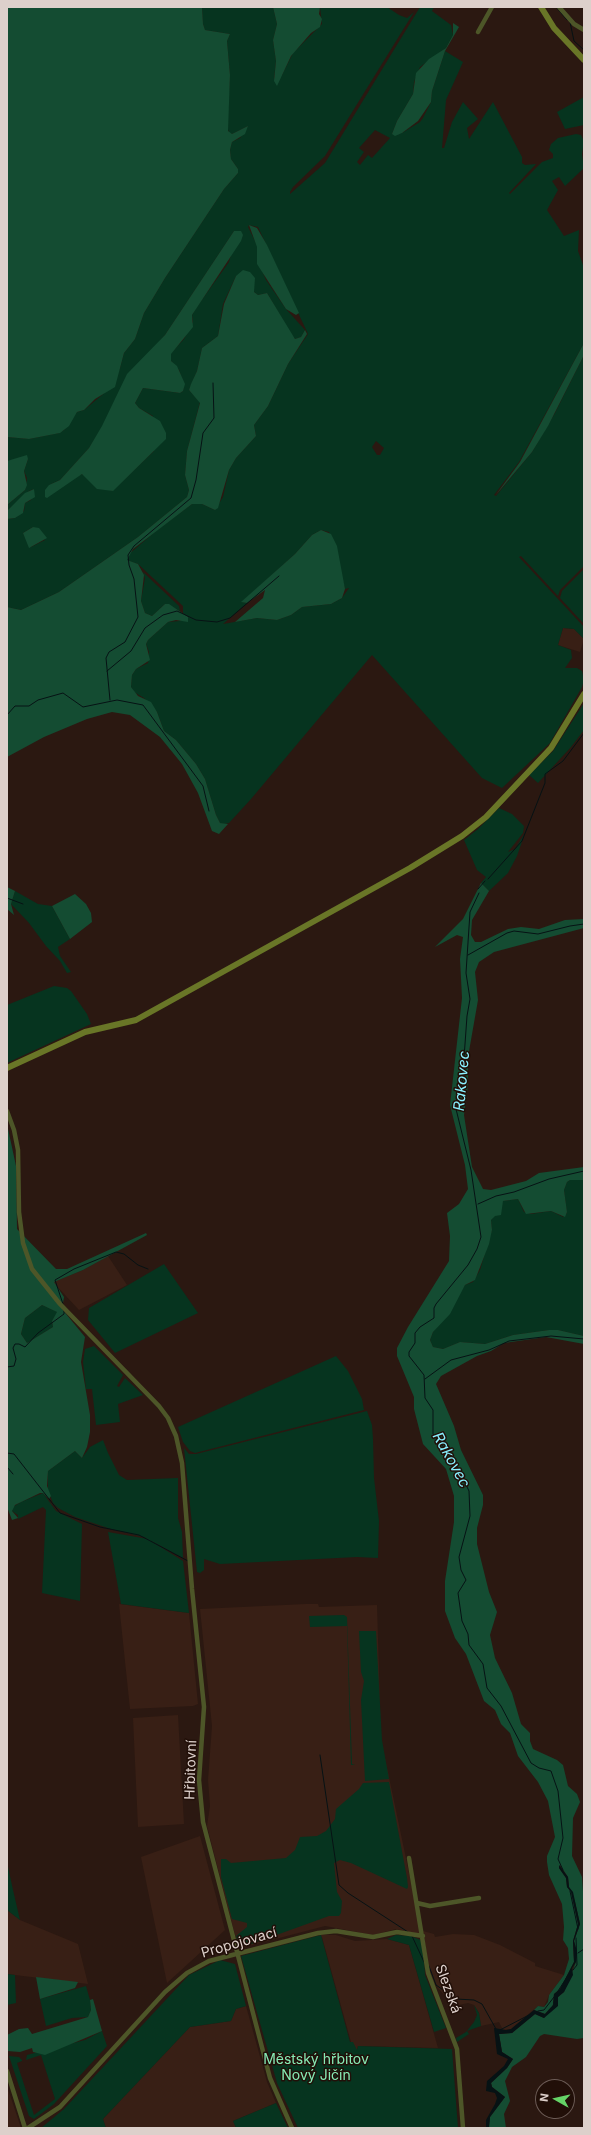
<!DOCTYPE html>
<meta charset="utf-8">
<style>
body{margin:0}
#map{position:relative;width:591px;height:2135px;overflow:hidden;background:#2b1811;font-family:Inter,sans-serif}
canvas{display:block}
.frame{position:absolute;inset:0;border:8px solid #ddd0cb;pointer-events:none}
.north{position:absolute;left:535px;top:2079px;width:40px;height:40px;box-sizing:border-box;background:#210f08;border:1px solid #6c5c56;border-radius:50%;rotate:278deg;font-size:11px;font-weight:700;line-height:16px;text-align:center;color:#ddd0cb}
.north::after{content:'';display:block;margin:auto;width:14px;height:18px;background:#65d467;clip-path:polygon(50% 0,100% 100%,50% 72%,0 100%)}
</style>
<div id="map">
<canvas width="591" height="2135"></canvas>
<div class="frame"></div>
<div class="north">N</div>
</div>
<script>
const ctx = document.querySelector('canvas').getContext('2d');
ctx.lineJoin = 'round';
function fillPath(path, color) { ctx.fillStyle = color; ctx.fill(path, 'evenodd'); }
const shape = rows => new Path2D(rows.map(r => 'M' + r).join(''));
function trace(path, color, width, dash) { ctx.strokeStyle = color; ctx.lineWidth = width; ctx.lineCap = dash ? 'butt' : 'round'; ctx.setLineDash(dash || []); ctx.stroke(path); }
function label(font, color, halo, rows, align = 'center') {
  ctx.font = font + ' Inter,sans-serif'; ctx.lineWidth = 3; ctx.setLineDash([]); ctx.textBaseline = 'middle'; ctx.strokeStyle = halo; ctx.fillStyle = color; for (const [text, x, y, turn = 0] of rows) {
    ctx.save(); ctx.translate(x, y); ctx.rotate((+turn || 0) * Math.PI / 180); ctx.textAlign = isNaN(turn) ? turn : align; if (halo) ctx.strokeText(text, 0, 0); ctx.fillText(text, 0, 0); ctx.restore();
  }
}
const built = shape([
 [563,628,574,629,584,639,580,652,558,645],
 [108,1256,127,1285,79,1310,53,1282,83,1270],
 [119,1604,189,1613,198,1704,193,1706,130,1709],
 [306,1604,318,1604,319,1607,377,1605,381,1739,422,1935,396,1929,373,1935,325,1926,241,1948,236,1939,207,1826,210,1806,208,1780,212,1726,200,1609],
 [178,1715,184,1824,138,1827,133,1718],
 [200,1836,225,1930,167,1983,141,1857],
 [7,1910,20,1920,78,1944,88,1984,7,1974],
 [423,1931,434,1934,435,1937,453,1934,474,1935,500,1945,535,1963,535,1966,564,1975,549,1995,544,2007,538,2006,511,2029,503,2030,499,2022,481,2026,479,2013,474,2005,468,2003,454,2006,431,1980],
 [319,1935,336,1935,355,1941,387,1939,409,1945,438,2048,358,2046,357,2051,351,2042,322,1937],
 [246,2006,267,2082,276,2103,233,2121,236,2128,106,2128,103,2119,190,2027,231,2021,236,2009],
 [7,2086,21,2128,7,2128]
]);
const green = shape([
 [202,7,273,7,277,24,273,40,276,61,274,79,282,75,293,53,322,24,320,7,387,7,399,15,407,18,414,12,325,156,293,187,290,192,290,194,325,163,420,7,434,7,432,11,451,25,453,35,446,48,420,67,414,82,413,94,397,121,392,134,402,133,420,122,423,118,431,102,432,91,445,51,463,62,446,100,442,148,444,148,452,122,463,102,478,119,467,128,469,139,493,102,522,157,522,163,525,165,536,164,509,193,510,194,542,162,553,158,553,154,549,150,551,144,558,138,576,134,581,135,584,141,582,154,584,168,565,186,559,177,552,181,558,190,547,210,564,236,579,230,578,251,584,268,584,343,519,462,494,495,496,496,532,452,555,413,584,355,584,566,560,590,558,596,521,556,519,557,584,627,584,639,574,629,563,628,558,645,571,650,572,658,565,668,577,668,582,671,584,680,582,687,550,743,502,788,482,778,372,655,251,799,229,823,224,824,220,823,216,815,205,779,196,764,176,740,164,731,157,712,144,698,134,692,131,687,132,675,136,669,148,663,149,652,146,644,148,640,168,622,180,621,188,617,183,613,183,606,138,564,126,560,128,555,157,530,192,504,202,504,215,510,223,497,229,470,236,458,256,436,254,425,268,406,288,364,308,334,258,227,249,225,248,227,258,247,257,259,266,280,286,309,305,330,301,337,295,339,291,334,267,293,258,295,254,292,254,278,236,276,223,304,218,336,202,348,197,371,189,390,200,402,187,451,185,475,189,490,187,497,138,537,59,592,21,610,7,607,7,519,15,518,24,511,25,503,31,500,34,489,29,491,7,511,7,505,25,490,27,478,24,471,28,459,7,461,7,437,29,439,59,433,64,430,77,412,84,410,108,390,120,368,124,353,135,339,144,313,165,278,224,189,238,173,238,169,231,159,230,150,232,142,240,138,248,126,232,134,229,133,227,126,230,75,227,41,230,34,205,30,203,24],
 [375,130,390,138,372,158,368,155,360,165,357,162,364,152,359,148],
 [234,231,237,231,229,262,196,308,192,315,193,322,184,339,170,354,171,361,179,370,184,384,183,391,180,393,143,388,135,403,139,408,153,416,154,451,112,491,82,474,49,485,60,480,89,448,153,349,165,335],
 [376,441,384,448,380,455,377,455,372,447],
 [33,527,45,540,31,547,23,533],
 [321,530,329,532,345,589,349,588,342,598,331,604,302,607,291,615,277,620,257,618,223,624,247,603,242,602,295,554,312,535],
 [584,97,584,125,565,129,557,112],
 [584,569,584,624,560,598,562,591],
 [143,572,179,606,180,611,165,604,152,616,145,613,141,601,145,578],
 [584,703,584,730,571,747,538,783,529,775,553,751],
 [499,808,512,814,524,826,523,833,508,852,515,849,525,833,517,856,508,873,489,891,481,883,486,877,477,870,464,840,478,829],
 [15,891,38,904,52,906,70,939,58,947,60,956,71,972,67,973,60,961,46,946,29,923,11,904],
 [54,986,67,988,71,991,87,1014,91,1024,7,1063,7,1005],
 [570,1180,584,1180,584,1336,558,1330,549,1330,513,1335,485,1344,460,1342,443,1349,433,1347,430,1340,433,1332,465,1285,473,1282,480,1270,492,1230,491,1220,503,1201,518,1199,524,1212,531,1214,551,1211,563,1217,567,1213,564,1190,567,1182],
 [164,1264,198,1313,115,1353,88,1320,89,1308],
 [42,1305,58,1312,52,1321,53,1327,27,1343,21,1334,25,1318],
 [94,1346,123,1375,117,1386,119,1387,125,1378,143,1395,118,1404,120,1422,96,1425,92,1389,86,1389,83,1362,85,1349],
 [336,1356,348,1371,362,1399,364,1410,195,1453,190,1451,183,1442,178,1427],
 [367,1411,372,1425,373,1439,374,1478,379,1521,378,1558,357,1557,220,1564,204,1559,204,1570,200,1573,197,1572,184,1448,189,1454,196,1454],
 [103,1440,108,1453,119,1475,127,1480,178,1478,178,1518,182,1532,183,1558,144,1537,111,1529,75,1517,58,1508,53,1503,48,1490,48,1471,75,1451,82,1458,90,1447],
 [43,1493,56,1511,82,1524,80,1601,42,1593,46,1510,43,1507,18,1519,18,1515,12,1511,13,1507,21,1502],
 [108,1532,148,1539,183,1561,189,1613,121,1604],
 [344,1615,347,1617,352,1764,355,1765,351,1765,347,1626,310,1627,309,1616],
 [359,1631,376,1631,382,1740,389,1779,365,1781,361,1700,364,1681,361,1672],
 [389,1782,407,1878,408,1887,407,1889,351,1863,340,1860,334,1863,337,1892,342,1901,341,1913,339,1916,329,1916,246,1946,237,1939,236,1936,247,1927,247,1923,232,1919,221,1877,221,1859,226,1859,231,1863,286,1858,295,1850,300,1837,317,1836,326,1831,335,1819,336,1809,359,1789,363,1783],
 [7,1862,13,1890,20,1920,7,1910],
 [321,1935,350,2042,353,2042,357,2050,358,2046,452,2049,458,2128,298,2128,277,2083,241,1956],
 [396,1935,411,1936,423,1941,425,1975,446,2028,434,2032,409,1945,387,1939],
 [220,1960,235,1964,246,2006,236,2009,231,2021,190,2027,103,2119,106,2128,41,2128,64,2109,189,1975],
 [7,1974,15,1975,16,2003,7,2005],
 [86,1986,90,2000,91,2010,88,2017,72,2018,46,2026,40,1999],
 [474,2005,479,2013,481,2026,467,2031,469,2034,457,2042,456,2038,466,2032,474,2022,477,2015],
 [102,2031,107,2046,54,2104,34,2119,29,2116,9,2056,19,2057,22,2060,22,2061,17,2063,34,2115,55,2099,41,2055,26,2060,27,2055,85,2040],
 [276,2103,288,2128,236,2128,233,2121]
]);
const forest = shape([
 [7,7,202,7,203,24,205,30,230,34,227,41,230,75,228,131,232,134,248,126,245,134,232,142,230,150,231,159,238,169,238,173,224,189,165,278,144,313,135,339,124,353,115,387,95,399,84,410,77,412,69,426,60,433,29,439,7,437],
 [273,7,320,7,319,14,322,19,320,27,311,33,291,56,277,86,274,81,276,61,273,40,277,24],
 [453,23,459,27,445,51,432,91,431,102,418,121,402,133,395,136,392,134,397,121,413,94,416,73,429,59,446,48,453,35],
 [249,225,257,228,267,245,299,313,296,315,286,309,257,264,257,247],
 [234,231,241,231,243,235,241,241,192,315,193,327,171,354,171,361,177,366,185,384,183,391,180,393,143,388,135,403,139,408,160,421,166,433,166,439,113,491,97,489,82,474,47,498,45,497,45,490,49,485,60,480,89,448,102,426,127,374,165,335],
 [243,270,250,272,255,278,254,292,258,295,267,293,295,339,301,337,305,330,307,334,288,364,268,406,254,425,256,436,236,458,229,470,218,508,215,510,202,504,192,504,133,549,127,560,138,564,144,575,141,601,145,613,152,616,165,604,169,604,188,617,188,622,176,620,168,622,148,640,146,644,150,660,136,669,132,675,131,687,138,696,151,702,157,712,164,731,176,740,196,764,205,779,216,815,220,823,228,824,219,834,212,831,198,793,182,764,160,737,130,715,112,712,87,719,44,737,7,757,7,607,21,610,59,592,138,537,187,497,189,490,185,475,187,451,200,403,189,390,191,384,197,371,202,348,218,336,224,304,236,276],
 [584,343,584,355,548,426,532,452,495,496,520,462],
 [27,455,28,459,24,471,27,485,25,490,7,505,7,461],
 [34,489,35,497,25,503,23,513,15,518,7,519,7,511,25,493],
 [33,527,39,528,47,538,29,548,23,533],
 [321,530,331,534,337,546,345,589,342,598,331,604,302,607,291,615,277,620,257,618,235,622,263,598,265,590,247,603,241,602,295,554,312,535],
 [481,883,489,891,472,920,471,935,475,942,481,942,508,929,521,927,539,929,565,920,584,919,584,928,494,952,479,962,475,972,478,1000,468,1057,468,1085,464,1115,472,1167,483,1189,491,1190,526,1181,539,1173,584,1167,584,1180,570,1180,567,1182,564,1190,567,1212,565,1217,551,1211,526,1214,518,1199,503,1201,501,1215,495,1216,491,1220,492,1230,489,1244,475,1280,465,1285,450,1314,433,1332,430,1340,433,1347,443,1349,460,1342,485,1344,513,1335,549,1330,558,1330,584,1336,584,1344,546,1337,504,1343,491,1351,477,1356,441,1376,436,1384,454,1426,461,1450,483,1495,483,1505,477,1528,477,1544,489,1592,497,1612,490,1635,495,1658,512,1693,521,1724,530,1733,530,1741,533,1749,557,1760,563,1765,568,1786,577,1794,580,1802,573,1818,572,1856,582,1877,584,1906,584,2038,577,2039,544,2034,540,2036,526,2057,512,2067,505,2081,510,2101,504,2114,506,2128,489,2128,489,2125,490,2117,505,2097,492,2087,491,2083,507,2068,513,2059,502,2052,499,2034,512,2033,535,2014,544,2018,558,1997,564,1992,576,1962,577,1952,574,1941,580,1924,575,1902,569,1887,568,1877,560,1865,559,1868,566,1878,567,1887,571,1892,578,1924,573,1941,574,1962,560,1989,554,1994,553,2005,545,2014,534,2010,538,2006,544,2007,548,2002,549,1995,564,1975,569,1959,568,1948,563,1940,564,1927,562,1904,549,1875,547,1862,547,1856,555,1837,548,1801,538,1782,518,1756,510,1733,501,1724,495,1710,484,1701,466,1654,455,1638,445,1611,445,1581,454,1522,454,1496,446,1469,423,1444,414,1409,414,1397,397,1356,397,1348,408,1327,449,1261,450,1236,447,1213,459,1204,468,1189,465,1165,450,1105,462,998,460,959,463,937,457,935,435,947,463,919],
 [7,887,15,891,11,904,14,915,7,909],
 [75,894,86,904,91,913,92,922,70,939,52,906],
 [7,1124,16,1166,17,1229,56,1269,67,1269,146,1233,147,1235,83,1270,54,1282,64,1297,62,1309,85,1337,81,1362,90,1415,90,1432,87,1447,82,1458,75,1451,48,1471,47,1486,51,1496,49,1499,43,1493,40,1493,15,1505,12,1511,18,1518,12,1520,7,1507],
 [42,1305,57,1312,52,1321,53,1327,27,1343,21,1334,25,1318],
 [36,1977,78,1982,75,1988,40,1999],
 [93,1999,102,2031,45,2055,33,2052,32,2048,20,2052,7,2051,7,2035,19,2029,28,2028,32,2034,88,2017,91,2010,90,2000]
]);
const water = shape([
 [559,1865,568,1877,569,1887,573,1892,580,1924,574,1941,577,1952,576,1962,572,1968,573,1975,564,1992,558,1997,558,2006,544,2018,535,2014,512,2033,499,2034,502,2052,513,2059,507,2068,491,2083,492,2087,505,2097,490,2117,489,2128,486,2128,486,2120,495,2104,497,2098,495,2093,486,2091,487,2081,504,2066,508,2059,497,2054,494,2028,506,2030,511,2029,534,2010,545,2014,553,2005,554,1994,560,1989,574,1962,573,1941,578,1924,571,1892,567,1887,566,1878,559,1868]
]);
const stream = shape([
 [556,7,567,20],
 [570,22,574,41,584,50],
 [107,671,131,651,145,628,163,615,177,611,196,620,217,622,230,618,279,576],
 [110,700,106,658,109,652,125,642,138,617,134,579,129,565,128,555,134,546,191,498,196,480,203,433,214,418,213,383],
 [7,715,15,706,29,706,38,700,63,693,83,707,117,700,143,705,203,786,209,811],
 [488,879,522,841,545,783,545,774,563,761,584,733],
 [478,889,485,881],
 [479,893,470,912,466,973,470,999,467,1016,462,1086,456,1109,471,1170,481,1237,477,1249,468,1265,436,1304,434,1308,434,1318,420,1327,415,1333,415,1343,409,1352,409,1356,424,1375,425,1398,433,1410,433,1434,454,1460,469,1491,470,1516,459,1557,461,1570,466,1580,458,1593,462,1621,468,1634,469,1645,483,1664,487,1688,501,1706,531,1763,539,1768,551,1771,558,1791,563,1838,558,1859,563,1870],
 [7,898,23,904],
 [468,955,507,933,514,931,538,934,570,926,584,924],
 [478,1204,496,1196,514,1192,549,1179,584,1171],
 [63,1304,55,1280,74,1269,116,1252,124,1254,138,1265,148,1269],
 [7,1367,14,1366,16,1359,13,1348,15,1344,19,1344,25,1347,38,1333,64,1314,64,1311],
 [425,1379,451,1360,489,1350,509,1341,551,1336,584,1339],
 [7,1453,14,1454,60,1513,100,1527,139,1535,188,1561],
 [7,1467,13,1474],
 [320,1755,339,1885,348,1893,408,1932],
 [570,1891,578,1929],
 [412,1936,424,1962],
 [578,1953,584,1949],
 [429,1966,436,1985,456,1999,474,2000,482,2004,496,2029],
 [573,1970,577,1965,576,1938],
 [558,1991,569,1974],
 [538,2011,544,2010,554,1997],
 [500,2030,529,2015]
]);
const minor = shape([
 [559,7,574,24,584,30],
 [478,32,492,7],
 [7,1111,14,1130,18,1150,19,1212,23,1243,32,1269,60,1304,159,1406,168,1418,176,1436,182,1463,192,1589,204,1707,199,1780,203,1822,270,2078,292,2128],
 [409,1858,428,1973,457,2049,463,2128],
 [417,1903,430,1906,479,1898],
 [7,2071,25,2128],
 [28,2128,60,2107,165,1992,187,1973,209,1961,318,1933,336,1931,373,1937,397,1932,423,1936]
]);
const secondary = shape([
 [541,7,554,28,584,60],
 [7,1068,85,1032,136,1020,410,868,462,836,486,817,551,748,584,694]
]);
const streetNames = [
 ["Hřbitovní",191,1770,-88],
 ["Propojovací",239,1943,-16],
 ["Slezská",448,1989,70]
];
const parkNames = [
 ["Městský hřbitov",316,2060],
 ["Nový Jičín",316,2076]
];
const waterNames = [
 ["Rakovec",462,1081,-85],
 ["Rakovec",451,1460,61]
];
fillPath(built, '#381f15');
fillPath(green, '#06341f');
fillPath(forest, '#144c32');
fillPath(water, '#061214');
trace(stream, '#061214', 1);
trace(minor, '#4d5628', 4.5);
trace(secondary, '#697627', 6);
label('14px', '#ddd0cb', '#210f08', streetNames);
label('14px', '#87ecb6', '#210f08', parkNames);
label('italic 15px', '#89f1ff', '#210f08', waterNames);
</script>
